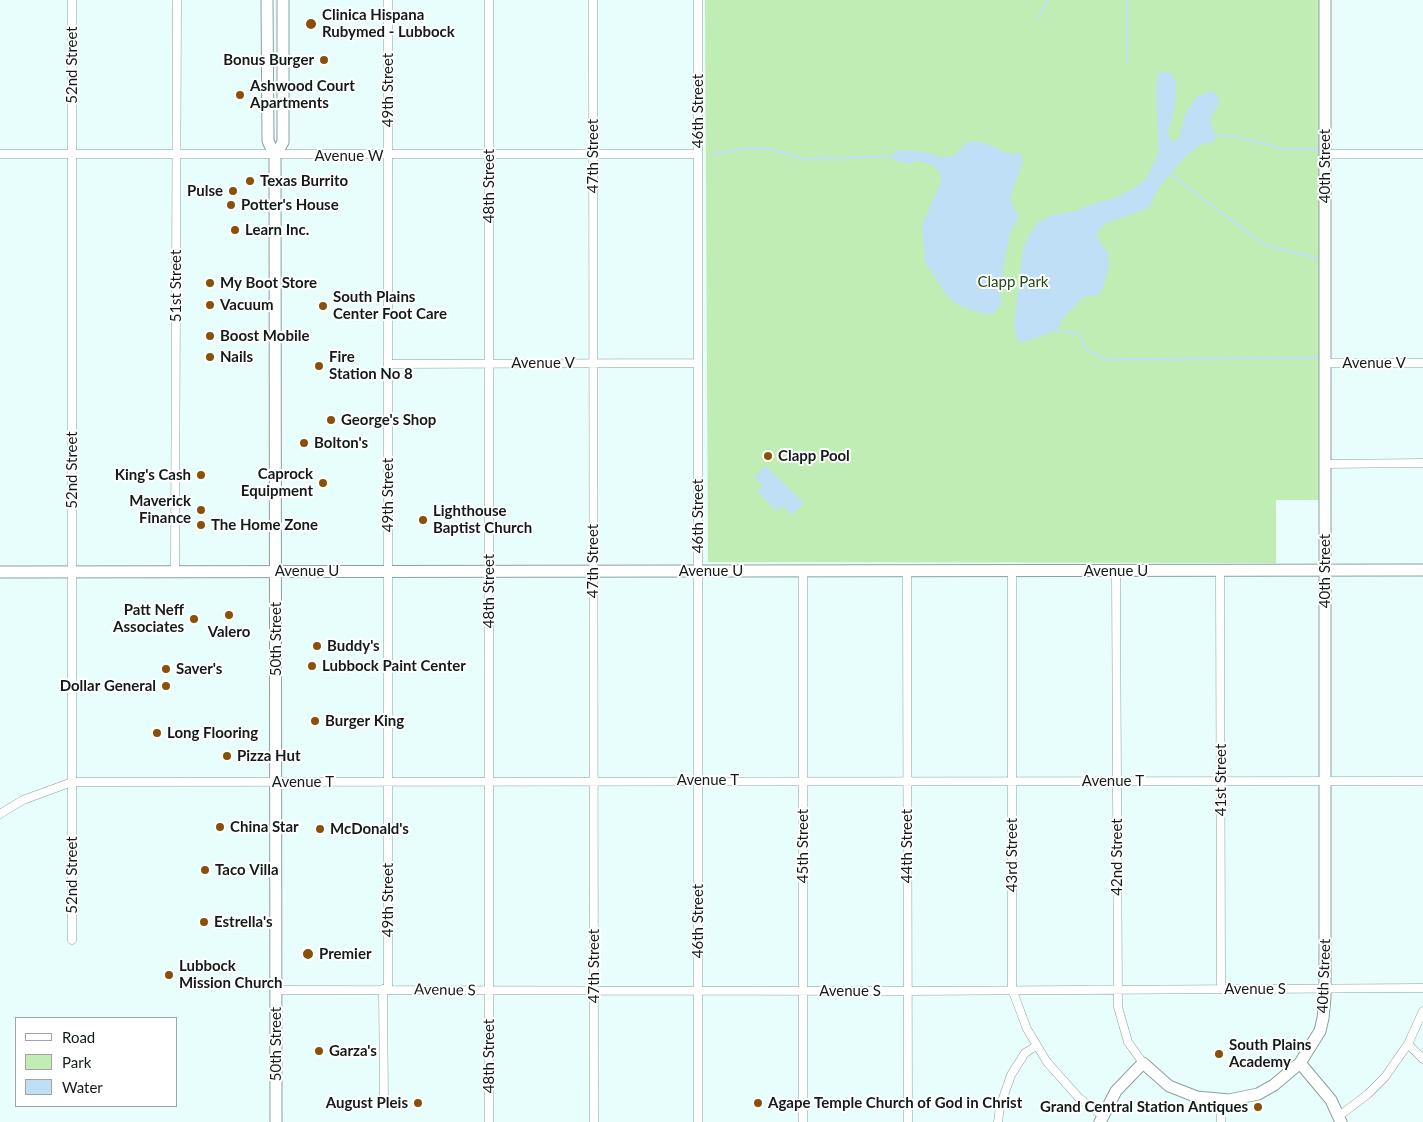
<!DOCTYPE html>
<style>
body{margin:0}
#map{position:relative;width:1423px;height:1122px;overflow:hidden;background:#e8fefc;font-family:Lato,sans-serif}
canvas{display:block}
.legend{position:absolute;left:15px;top:1017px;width:162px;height:90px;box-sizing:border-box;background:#fff;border:1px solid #a1a4a4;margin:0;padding:6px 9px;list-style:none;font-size:15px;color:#141c1b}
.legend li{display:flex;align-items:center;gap:10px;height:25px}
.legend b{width:25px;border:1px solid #a1a4a4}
</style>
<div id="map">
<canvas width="1423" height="1122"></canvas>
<ul class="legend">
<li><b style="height:6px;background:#fff"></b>Road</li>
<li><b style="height:14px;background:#bfedb3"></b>Park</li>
<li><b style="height:14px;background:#bfdff7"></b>Water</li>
</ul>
</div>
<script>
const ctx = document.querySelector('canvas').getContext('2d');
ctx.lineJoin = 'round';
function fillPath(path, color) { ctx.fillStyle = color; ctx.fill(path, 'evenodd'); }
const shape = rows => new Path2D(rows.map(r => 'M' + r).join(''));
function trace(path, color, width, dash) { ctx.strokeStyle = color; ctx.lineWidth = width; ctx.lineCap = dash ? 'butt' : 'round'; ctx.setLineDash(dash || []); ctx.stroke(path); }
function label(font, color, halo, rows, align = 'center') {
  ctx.font = font + ' Lato,sans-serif'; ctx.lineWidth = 4; ctx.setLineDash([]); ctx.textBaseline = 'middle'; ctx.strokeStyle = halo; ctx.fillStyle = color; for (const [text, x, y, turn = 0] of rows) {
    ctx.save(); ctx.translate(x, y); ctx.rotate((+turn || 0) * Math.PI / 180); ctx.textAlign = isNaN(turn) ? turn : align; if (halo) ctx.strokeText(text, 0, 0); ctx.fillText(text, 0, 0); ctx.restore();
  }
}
const green = shape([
 [705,0,1320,0,1320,500,1276,500,1276,563,708,562]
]);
const water = shape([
 [1159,71,1169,72,1176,81,1175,108,1168,132,1170,141,1178,139,1185,115,1196,97,1212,91,1215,92,1220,101,1210,120,1216,139,1213,142,1201,144,1184,158,1159,187,1149,208,1106,223,1097,232,1098,238,1108,253,1109,266,1103,289,1098,295,1084,297,1077,303,1062,320,1057,330,1022,343,1017,339,1014,325,1023,248,1031,232,1037,223,1052,215,1072,212,1099,202,1112,199,1134,188,1145,180,1159,152,1156,88],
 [975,141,988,144,1006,153,1020,154,1023,161,1010,198,1019,218,1010,233,1003,270,1000,306,995,312,987,315,960,306,948,297,925,262,922,225,940,184,941,176,939,171,933,165,917,161,909,164,893,160,893,154,899,150,925,152,942,157,954,156,966,143],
 [766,466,804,503,792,515,783,506,777,511,758,492,763,486,754,477]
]);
const stream = shape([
 [1039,17,1048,0],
 [1127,63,1127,0],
 [1216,134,1238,137,1284,149,1318,149],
 [712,154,751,148,770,149,804,159,893,156],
 [1170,174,1264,245,1318,258],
 [1057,330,1079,334,1087,350,1104,359,1319,358]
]);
const street = shape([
 [72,0,72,940],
 [388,0,388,989],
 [489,0,489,1122],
 [593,0,594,1122],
 [698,0,698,1122],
 [0,154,698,154],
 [1325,154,1423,154],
 [1325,363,1423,363],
 [388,364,698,363],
 [1325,464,1423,463],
 [907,571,908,1122],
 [1012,571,1012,989,1027,1029,1047,1062,1079,1098,1103,1116],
 [1116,571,1118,1007,1128,1042,1143,1063],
 [1220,571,1221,988],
 [175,572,177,0],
 [0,814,23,800,72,782,1423,781],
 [383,989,384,1100],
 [276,990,907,991,1423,988],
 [1423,1011,1408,1044,1423,1059],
 [1221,1100,1221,1122],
 [1339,1116,1368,1094,1385,1077,1408,1044],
 [803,1122,803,571],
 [998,1122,1000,1107,1011,1075,1025,1053,1036,1046]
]);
const secondary = shape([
 [267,0,268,141,275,156,276,1122],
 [275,156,283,142,283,0],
 [0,572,1423,570],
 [1300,1063,1331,1100,1341,1122],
 [1100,1122,1116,1091,1143,1063,1169,1086,1197,1097,1229,1100,1258,1094,1274,1085,1300,1063,1320,1031,1323,1018,1325,998,1325,0]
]);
const markers = [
 [311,24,6,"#8a500a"],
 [324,60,5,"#8a500a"],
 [240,95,5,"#8a500a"],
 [250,181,5,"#8a500a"],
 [233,191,5,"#8a500a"],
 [231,205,5,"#8a500a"],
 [235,230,5,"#8a500a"],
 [210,283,5,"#8a500a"],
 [210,305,5,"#8a500a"],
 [323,306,5,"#8a500a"],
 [210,336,5,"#8a500a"],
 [210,357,5,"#8a500a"],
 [319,366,5,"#8a500a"],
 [331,420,5,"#8a500a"],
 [304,443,5,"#8a500a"],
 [768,456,5,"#8a500a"],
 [201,475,5,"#8a500a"],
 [323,483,5,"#8a500a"],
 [201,510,5,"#8a500a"],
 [423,520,5,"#8a500a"],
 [201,525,5,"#8a500a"],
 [229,615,5,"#8a500a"],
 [194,619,5,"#8a500a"],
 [317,646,5,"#8a500a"],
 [312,666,5,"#8a500a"],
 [166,669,5,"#8a500a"],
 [166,686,5,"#8a500a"],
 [315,721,5,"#8a500a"],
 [157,733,5,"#8a500a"],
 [227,756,5,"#8a500a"],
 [220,827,5,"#8a500a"],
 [320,829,5,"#8a500a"],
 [205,870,5,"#8a500a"],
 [204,922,5,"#8a500a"],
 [308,954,6,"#8a500a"],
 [169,975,5,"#8a500a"],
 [319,1051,5,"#8a500a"],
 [1219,1054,5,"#8a500a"],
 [418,1103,5,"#8a500a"],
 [758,1103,5,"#8a500a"],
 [1258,1107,5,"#8a500a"]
];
const poiNames = [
 ["Clinica Hispana",322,15],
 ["Rubymed - Lubbock",322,32],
 ["Bonus Burger",314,60,"right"],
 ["Ashwood Court",250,86],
 ["Apartments",250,103],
 ["Texas Burrito",260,181],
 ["Pulse",223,191,"right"],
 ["Potter's House",241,205],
 ["Learn Inc.",245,230],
 ["My Boot Store",220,283],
 ["South Plains",333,297],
 ["Center Foot Care",333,314],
 ["Vacuum",220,305],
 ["Boost Mobile",220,336],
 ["Nails",220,357],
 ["Fire",329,357],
 ["Station No 8",329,374],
 ["George's Shop",341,420],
 ["Bolton's",314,443],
 ["Clapp Pool",778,456],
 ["Caprock",313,474,"right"],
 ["Equipment",313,491,"right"],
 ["King's Cash",191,475,"right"],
 ["Maverick",191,501,"right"],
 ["Finance",191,518,"right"],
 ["Lighthouse",433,511],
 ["Baptist Church",433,528],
 ["The Home Zone",211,525],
 ["Patt Neff",184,610,"right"],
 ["Associates",184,627,"right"],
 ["Valero",229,632,"center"],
 ["Buddy's",327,646],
 ["Lubbock Paint Center",322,666],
 ["Saver's",176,669],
 ["Dollar General",156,686,"right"],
 ["Burger King",325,721],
 ["Long Flooring",167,733],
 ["Pizza Hut",237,756],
 ["China Star",230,827],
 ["McDonald's",330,829],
 ["Taco Villa",215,870],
 ["Estrella's",214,922],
 ["Premier",319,954],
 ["Lubbock",179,966],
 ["Mission Church",179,983],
 ["South Plains",1229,1045],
 ["Academy",1229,1062],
 ["Garza's",329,1051],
 ["August Pleis",408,1103,"right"],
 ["Agape Temple Church of God in Christ",768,1103],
 ["Grand Central Station Antiques",1248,1107,"right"]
];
const streetNames = [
 ["52nd Street",72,65,-90],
 ["49th Street",388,90,-90],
 ["46th Street",698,111,-90],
 ["Avenue W",349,156],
 ["47th Street",593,156,-90],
 ["40th Street",1325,166,-90],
 ["48th Street",489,186,-90],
 ["51st Street",176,286,-90],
 ["Avenue V",543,363],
 ["Avenue V",1374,363],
 ["52nd Street",72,470,-90],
 ["49th Street",388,495,-90],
 ["46th Street",698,516,-90],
 ["47th Street",593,561,-90],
 ["Avenue U",307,571],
 ["Avenue U",711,571],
 ["Avenue U",1116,571],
 ["40th Street",1325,571,-90],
 ["48th Street",489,591,-90],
 ["50th Street",276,639,-90],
 ["Avenue T",708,780],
 ["41st Street",1221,780,-90],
 ["Avenue T",1113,781],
 ["Avenue T",303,782],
 ["45th Street",803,846,-90],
 ["44th Street",907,846,-90],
 ["43rd Street",1012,855,-90],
 ["42nd Street",1117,857,-90],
 ["52nd Street",72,875,-90],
 ["49th Street",388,900,-90],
 ["46th Street",698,921,-90],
 ["47th Street",594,966,-90],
 ["40th Street",1324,976,-88],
 ["Avenue S",1255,989],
 ["Avenue S",445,990,1],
 ["Avenue S",850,991],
 ["50th Street",276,1044,-90],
 ["48th Street",489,1056,-90]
];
const parkNames = [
 ["Clapp Park",1013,282]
];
fillPath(green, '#bfedb3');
fillPath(water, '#bfdff7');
trace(stream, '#bfdff7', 2);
trace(street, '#8ca09e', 9);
trace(secondary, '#8ca09e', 13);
trace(street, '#fff', 8);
trace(secondary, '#fff', 11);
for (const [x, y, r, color] of markers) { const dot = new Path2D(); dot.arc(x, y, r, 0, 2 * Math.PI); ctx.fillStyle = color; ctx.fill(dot); trace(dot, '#fff', 2); }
label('bold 15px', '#141c1b', '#fff', poiNames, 'left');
label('15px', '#141c1b', '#fff', streetNames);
label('15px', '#204714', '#fff', parkNames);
</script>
